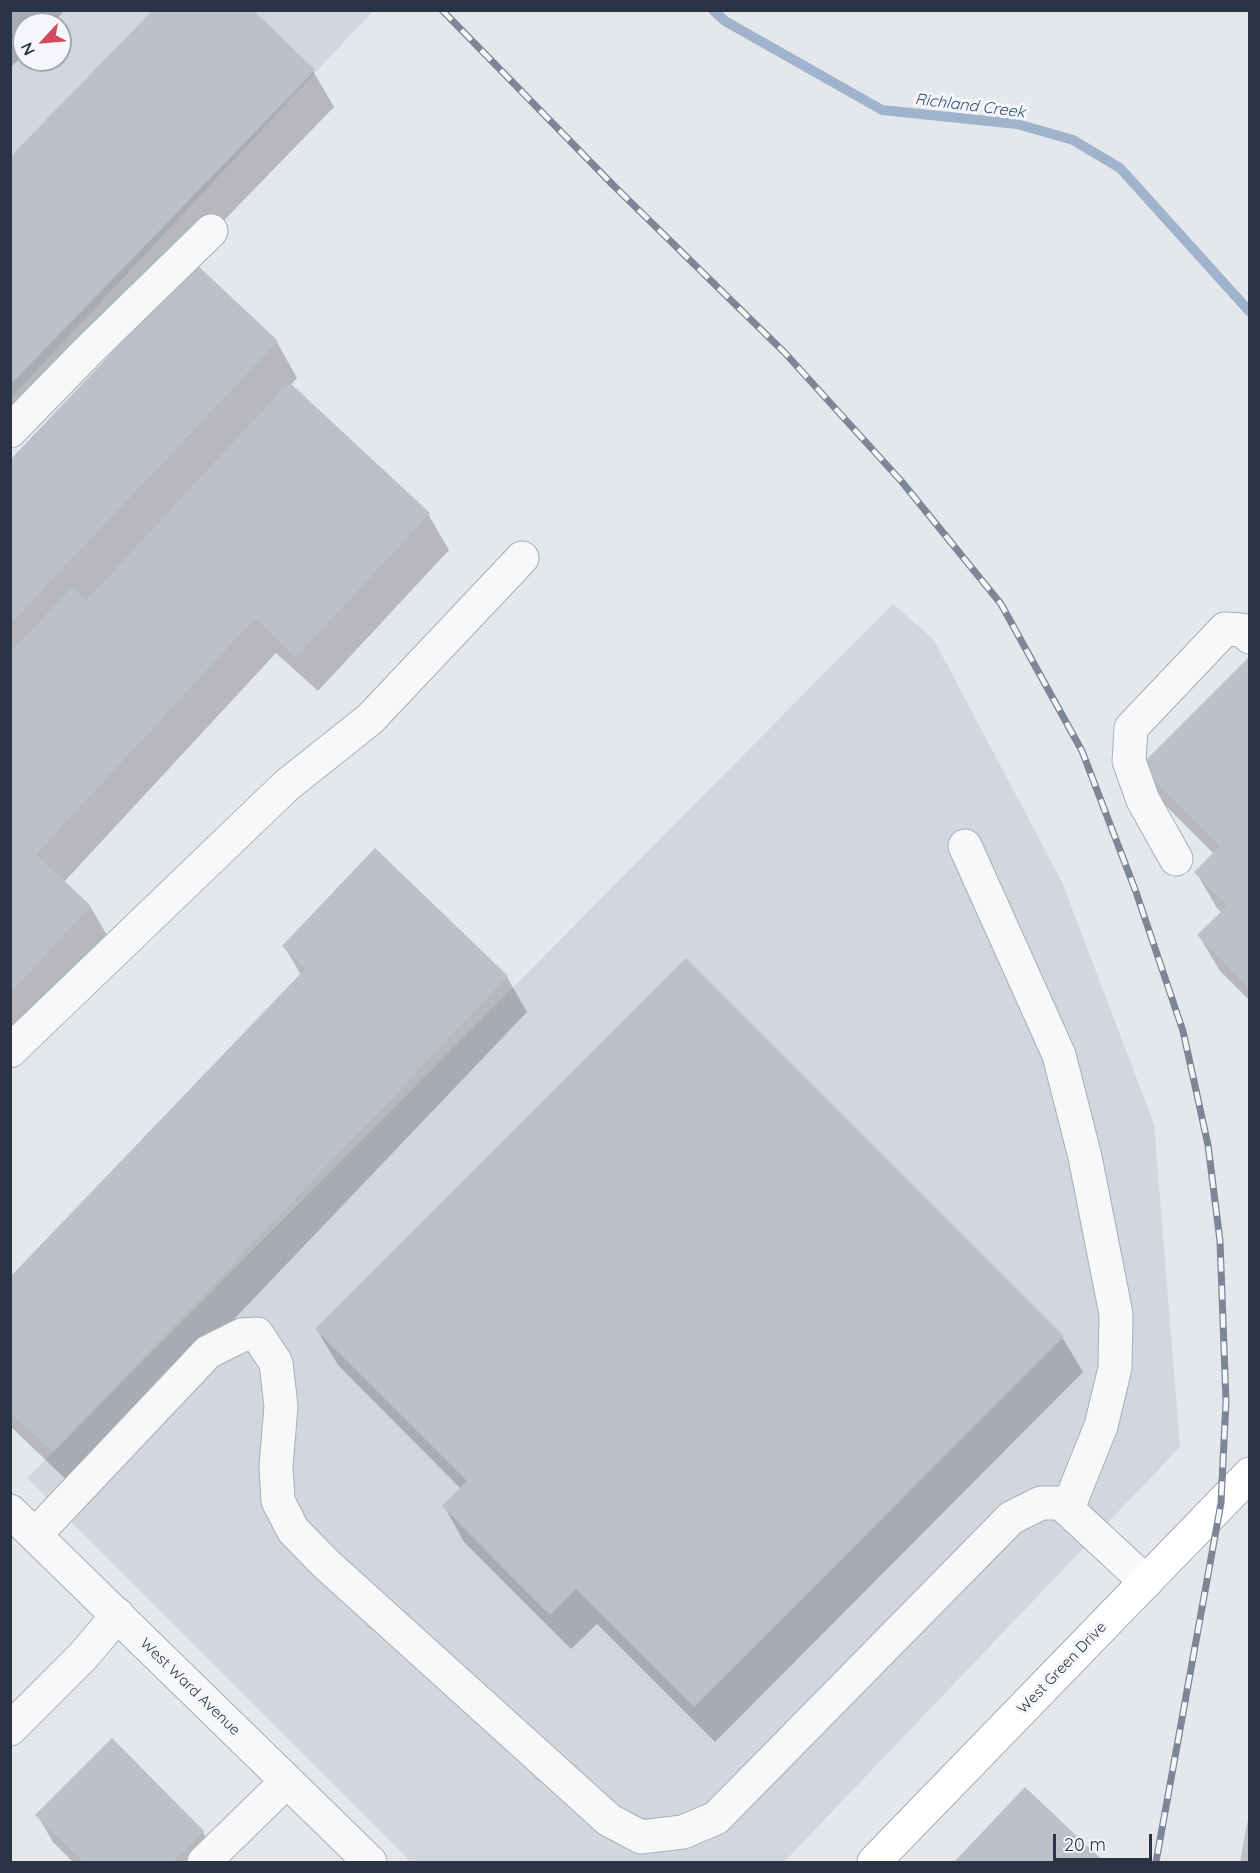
<!DOCTYPE html>
<style>
body{margin:0}
#map{position:relative;width:1260px;height:1873px;overflow:hidden;background:#e4e7ec;font-family:Quicksand,sans-serif}
canvas{display:block}
.frame{position:absolute;inset:0;border:12px solid #2b3445;pointer-events:none}
.north{position:absolute;left:12px;top:12px;width:60px;height:60px;box-sizing:border-box;background:#f4f6f9;border:2px solid #a4a8b1;border-radius:50%;rotate:244deg;font-size:16px;font-weight:700;line-height:24px;text-align:center;color:#2b3445}
.north::after{content:'';display:block;margin:auto;width:21px;height:27px;background:#d1495b;clip-path:polygon(50% 0,100% 100%,50% 72%,0 100%)}
.scale{position:absolute;left:1053px;top:1834px;width:99px;height:27px;box-sizing:border-box;border:3px solid #2b3445;border-top:0;padding-left:8px;font-size:18px;line-height:21px;white-space:nowrap;color:#2b3445;-webkit-text-stroke:4px #f4f6f9;paint-order:stroke}
</style>
<div id="map">
<canvas width="1260" height="1873"></canvas>
<div class="frame"></div>
<div class="north">N</div>
<div class="scale">20 m</div>
</div>
<script>
const ctx = document.querySelector('canvas').getContext('2d');
ctx.lineJoin = 'round';
function fillPath(path, color) { ctx.fillStyle = color; ctx.fill(path, 'evenodd'); }
const shape = rows => new Path2D(rows.map(r => 'M' + r).join(''));
function trace(path, color, width, dash) { ctx.strokeStyle = color; ctx.lineWidth = width; ctx.lineCap = dash ? 'butt' : 'round'; ctx.setLineDash(dash || []); ctx.stroke(path); }
function label(font, color, halo, rows, align = 'center') {
  ctx.font = font + ' Quicksand,sans-serif'; ctx.lineWidth = 6; ctx.setLineDash([]); ctx.textBaseline = 'middle'; ctx.strokeStyle = halo; ctx.fillStyle = color; for (const [text, x, y, turn = 0] of rows) {
    ctx.save(); ctx.translate(x, y); ctx.rotate((+turn || 0) * Math.PI / 180); ctx.textAlign = isNaN(turn) ? turn : align; if (halo) ctx.strokeText(text, 0, 0); ctx.fillText(text, 0, 0); ctx.restore();
  }
}
const built = shape([
 [11,11,373,11,11,398],
 [24,24,60,24,60,60,24,60],
 [893,604,934,640,1062,882,1154,1124,1180,1447,784,1862,411,1862,27,1478]
]);
const shadow = shape([
 [10,10,65,10,52,24,24,24,24,54,10,68],
 [313,71,334,107,10,441,10,160],
 [196,266,277,342,297,378,290,386,428,514,449,550,318,691,276,653,64,882,90,906,111,942,10,1050,10,462],
 [1250,658,1250,1001,1220,971,1199,936,1222,913,1217,908,1196,872,1214,854,1162,802,1141,767],
 [284,946,507,977,527,1012,74,1487,10,1426,10,1280,301,975],
 [317,1330,1062,1337,1083,1372,715,1742,597,1624,571,1649,464,1542,444,1506,461,1489,338,1365],
 [1025,1789,1099,1860,1101,1862,956,1862],
 [37,1815,203,1832,219,1859,215,1862,73,1862,53,1842],
 [1250,1821,1250,1862,1241,1862]
]);
const stream = shape([
 [713,10,725,21,882,110,1017,124,1073,140,1120,168,1250,312]
]);
const building = shape([
 [153,10,253,10,315,70,10,385,10,157],
 [196,264,278,341,10,624,10,460],
 [289,382,430,513,296,657,255,618,36,854,91,906,10,993,10,653,72,587,86,601],
 [1250,656,1250,988,1197,935,1227,906,1194,872,1220,846,1140,766],
 [375,848,508,976,53,1452,10,1412,10,1277,305,969,282,946],
 [686,958,1064,1336,694,1707,576,1589,550,1615,442,1506,467,1481,315,1329],
 [112,1738,204,1831,173,1862,83,1862,35,1815],
 [1025,1787,1101,1859,1100,1862,954,1862],
 [1248,1819,1250,1862,1240,1862]
]);
const minor = shape([
 [10,431,89,350,211,231],
 [965,846,1059,1055,1085,1157,1116,1314,1115,1368,1101,1426,1068,1508],
 [1176,859,1143,800,1129,761,1131,728,1225,629,1242,630,1250,637],
 [10,1051,287,785,370,719,522,558],
 [10,1511,370,1862],
 [35,1535,208,1352,242,1335,257,1334,276,1363,281,1406,276,1466,278,1501,293,1530,325,1563,609,1820,641,1837,683,1832,716,1818,1011,1518,1041,1503,1061,1503,1146,1582],
 [10,1729,83,1656,118,1615],
 [204,1862,287,1781]
]);
const major = shape([
 [874,1862,1250,1474]
]);
const rail = shape([
 [442,10,612,184,785,353,902,482,1001,604,1082,751,1136,892,1183,1031,1208,1145,1220,1241,1226,1401,1221,1503,1156,1862]
]);
const streetNames = [
 ["West Green Drive",1062,1668,-46],
 ["West Ward Avenue",190,1687,44]
];
const waterNames = [
 ["Richland Creek",970,106,7]
];
fillPath(built, '#d2d6de');
fillPath(shadow, '#0003');
trace(stream, '#9fb4cc', 10);
fillPath(building, '#bbc0ca');
trace(minor, '#a9aeb7', 35);
trace(major, '#a3abb8', 35);
trace(minor, '#f7f8fa', 33);
trace(major, '#fff', 33);
trace(rail, '#7d8696', 7);
trace(rail, '#f4f6f9', 4.5, [14]);
label('15px', '#2b3445', '#f4f6f9', streetNames);
label('italic 16px', '#34527a', '#f4f6f9', waterNames);
</script>
